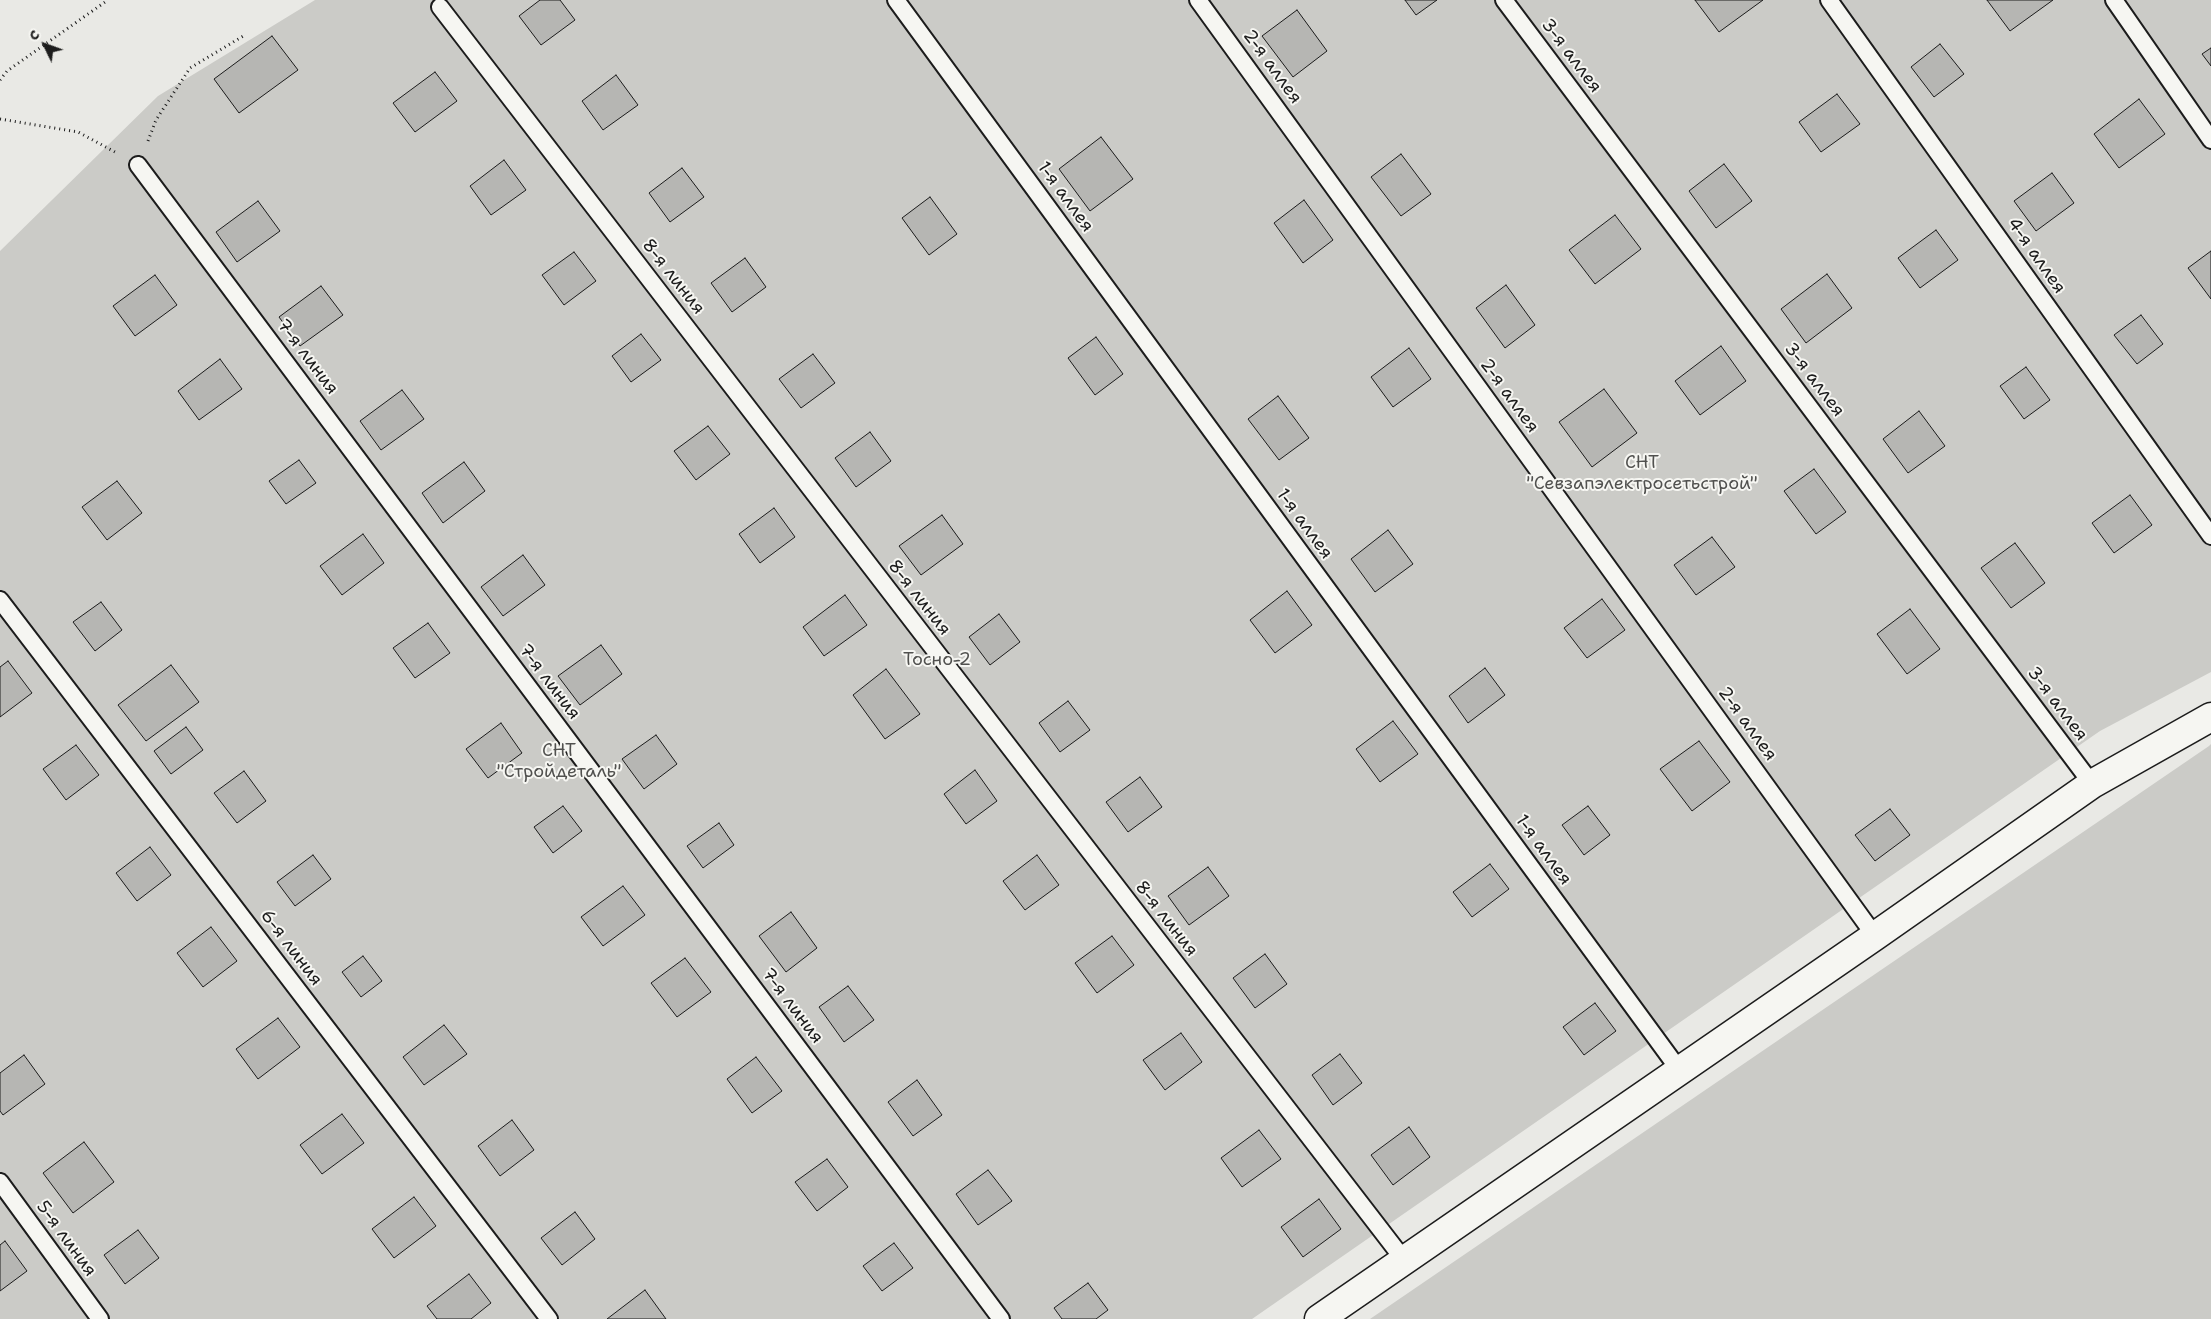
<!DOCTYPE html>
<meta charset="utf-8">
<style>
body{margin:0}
#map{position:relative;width:2211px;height:1319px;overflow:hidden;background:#e9e9e5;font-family:"Shantell Sans",sans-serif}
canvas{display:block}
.north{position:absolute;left:20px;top:20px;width:50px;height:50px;-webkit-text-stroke:4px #f6f6f2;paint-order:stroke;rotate:312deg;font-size:14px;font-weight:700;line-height:20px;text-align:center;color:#1c1c1c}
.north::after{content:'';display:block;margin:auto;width:18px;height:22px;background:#1c1c1c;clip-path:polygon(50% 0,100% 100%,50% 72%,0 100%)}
</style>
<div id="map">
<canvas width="2211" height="1319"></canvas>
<div class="north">С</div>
</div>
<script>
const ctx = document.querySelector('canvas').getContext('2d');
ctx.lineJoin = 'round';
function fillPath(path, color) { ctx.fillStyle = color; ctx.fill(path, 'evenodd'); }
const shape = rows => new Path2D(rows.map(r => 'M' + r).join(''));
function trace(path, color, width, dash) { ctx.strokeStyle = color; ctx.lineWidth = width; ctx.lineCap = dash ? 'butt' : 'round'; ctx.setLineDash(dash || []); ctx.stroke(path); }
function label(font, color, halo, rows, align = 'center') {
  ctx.font = font + ' "Shantell Sans",sans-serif'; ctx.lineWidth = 4; ctx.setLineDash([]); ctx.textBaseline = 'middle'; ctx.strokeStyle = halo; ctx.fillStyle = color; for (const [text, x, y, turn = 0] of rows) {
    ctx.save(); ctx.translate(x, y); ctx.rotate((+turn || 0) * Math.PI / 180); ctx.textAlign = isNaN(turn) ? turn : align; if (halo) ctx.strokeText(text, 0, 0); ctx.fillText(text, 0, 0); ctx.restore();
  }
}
const green = shape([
 [315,0,2211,0,2211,672,2100,731,1252,1319,0,1319,0,251,158,96],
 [2211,744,2211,1319,1370,1319,2209,746]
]);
const building = shape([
 [540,0,560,0,575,20,541,45,519,16,540,0],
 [1405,0,1437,0,1416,15,1405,0],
 [1695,0,1763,0,1719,32,1695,0],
 [1987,0,2053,0,2010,31,1987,0],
 [1297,10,1327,51,1293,77,1262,36,1297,10],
 [272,36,298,70,239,113,214,79,272,36],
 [1940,44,1964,74,1934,97,1911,67,1940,44],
 [2211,48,2211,66,2202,54,2211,48],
 [435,72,457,101,415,132,393,103,435,72],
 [616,75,638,105,603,130,582,101,616,75],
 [1837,94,1860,124,1821,152,1799,122,1837,94],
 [2139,99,2165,134,2119,168,2094,134,2139,99],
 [1101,137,1133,179,1090,211,1059,169,1101,137],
 [1401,154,1431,194,1401,216,1371,177,1401,154],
 [504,160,526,190,491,215,470,186,504,160],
 [1724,164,1752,201,1716,228,1689,191,1724,164],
 [682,168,704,197,670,222,649,193,682,168],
 [2052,173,2074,203,2036,231,2014,201,2052,173],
 [930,197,957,234,929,255,902,218,930,197],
 [1304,200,1333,240,1303,263,1274,223,1304,200],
 [258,201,280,231,237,262,216,232,258,201],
 [1615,215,1641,249,1595,284,1569,250,1615,215],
 [1936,230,1958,260,1920,288,1898,258,1936,230],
 [2211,251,2211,299,2188,268,2211,251],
 [574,252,596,281,564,305,542,275,574,252],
 [745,258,766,287,732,312,711,283,745,258],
 [1827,274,1852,308,1806,343,1781,309,1827,274],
 [155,275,177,305,135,336,113,306,155,275],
 [1506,285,1535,325,1505,348,1476,308,1506,285],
 [321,286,343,315,300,346,279,317,321,286],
 [2141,315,2163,344,2137,364,2114,335,2141,315],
 [641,334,661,360,631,382,612,356,641,334],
 [1096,337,1123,374,1095,395,1068,358,1096,337],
 [1721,346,1746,381,1700,415,1675,381,1721,346],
 [1409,348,1431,379,1393,407,1371,377,1409,348],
 [813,354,835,383,801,408,779,379,813,354],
 [220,359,242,389,199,420,178,391,220,359],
 [2026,367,2050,400,2024,419,2000,386,2026,367],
 [1604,389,1637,433,1592,467,1559,422,1604,389],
 [402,390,424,419,381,450,360,421,402,390],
 [1278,396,1309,438,1279,460,1248,419,1278,396],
 [1919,411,1945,446,1908,473,1883,439,1919,411],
 [708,426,730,454,696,480,674,451,708,426],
 [870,432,891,461,856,487,835,458,870,432],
 [299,460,316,483,286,504,269,481,299,460],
 [464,462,485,491,443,523,422,493,464,462],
 [1814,469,1846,512,1816,534,1784,491,1814,469],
 [117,481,142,513,107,540,82,507,117,481],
 [2130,495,2152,525,2114,553,2092,523,2130,495],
 [774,508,795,537,760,563,739,534,774,508],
 [942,515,963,544,921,575,899,546,942,515],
 [1388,530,1413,564,1375,592,1351,559,1388,530],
 [363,534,384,563,342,595,320,566,363,534],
 [1712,537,1735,567,1696,595,1674,565,1712,537],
 [2015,543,2045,583,2011,608,1981,568,2015,543],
 [523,555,545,585,503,616,481,587,523,555],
 [1287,591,1312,625,1275,653,1250,620,1287,591],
 [845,595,867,625,824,656,803,627,845,595],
 [1602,599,1625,630,1587,658,1564,628,1602,599],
 [101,602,122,630,95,651,73,622,101,602],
 [1910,609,1940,649,1907,674,1877,634,1910,609],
 [999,614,1020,642,990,665,969,637,999,614],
 [428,623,450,653,415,678,393,648,428,623],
 [601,645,622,674,580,705,558,676,601,645],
 [8,661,32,693,0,717,0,667,8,661],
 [171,665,199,702,146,741,118,705,171,665],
 [1485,668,1505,695,1468,723,1449,696,1485,668],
 [886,669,920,714,885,739,853,695,886,669],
 [1068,701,1090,730,1060,752,1039,723,1068,701],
 [1393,721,1418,754,1380,782,1356,749,1393,721],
 [501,723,522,753,488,778,466,749,501,723],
 [186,727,203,750,171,774,154,751,186,727],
 [656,735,677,764,644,789,622,759,656,735],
 [1699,741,1730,782,1692,811,1660,769,1699,741],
 [76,745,99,775,66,800,43,769,76,745],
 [975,770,997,801,966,824,944,794,975,770],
 [244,771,266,801,237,823,214,793,244,771],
 [1140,777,1162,807,1128,832,1106,802,1140,777],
 [563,806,582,831,553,853,534,827,563,806],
 [1588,806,1610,835,1584,855,1562,825,1588,806],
 [1890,809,1910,835,1875,861,1855,835,1890,809],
 [719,823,734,845,703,868,687,846,719,823],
 [150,847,171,875,137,901,116,873,150,847],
 [313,855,331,879,295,906,277,882,313,855],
 [1037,855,1059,885,1025,910,1003,881,1037,855],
 [1490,864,1509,889,1472,917,1453,892,1490,864],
 [1208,867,1229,896,1189,925,1168,896,1208,867],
 [623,886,645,915,603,946,581,917,623,886],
 [791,912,817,948,786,972,759,936,791,912],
 [211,927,237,961,203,987,177,953,211,927],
 [1112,936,1134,965,1097,993,1075,963,1112,936],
 [1265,954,1287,984,1255,1008,1233,978,1265,954],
 [363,956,382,981,361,997,342,972,363,956],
 [685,958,711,992,677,1017,651,983,685,958],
 [848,986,874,1020,844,1042,819,1007,848,986],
 [1595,1003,1616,1031,1584,1055,1563,1027,1595,1003],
 [278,1018,300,1047,258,1079,236,1049,278,1018],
 [444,1025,467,1054,424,1085,403,1057,444,1025],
 [1181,1033,1202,1062,1165,1090,1143,1060,1181,1033],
 [1340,1054,1362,1083,1333,1105,1312,1075,1340,1054],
 [24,1055,45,1084,3,1115,0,1111,0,1073,24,1055],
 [756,1057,782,1091,752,1113,727,1079,756,1057],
 [917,1080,942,1115,913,1136,888,1102,917,1080],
 [342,1114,364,1143,322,1174,300,1145,342,1114],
 [512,1120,534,1150,500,1176,478,1146,512,1120],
 [1409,1127,1430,1157,1393,1185,1371,1155,1409,1127],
 [1259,1130,1281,1159,1242,1187,1221,1158,1259,1130],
 [84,1142,114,1182,73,1213,43,1173,84,1142],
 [827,1159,848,1187,817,1211,795,1182,827,1159],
 [988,1170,1012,1201,978,1225,956,1194,988,1170],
 [414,1197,436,1226,394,1258,372,1229,414,1197],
 [1319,1199,1341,1229,1303,1257,1281,1227,1319,1199],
 [575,1212,595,1239,562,1265,541,1238,575,1212],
 [138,1230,159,1258,125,1284,104,1255,138,1230],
 [5,1241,27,1271,0,1291,0,1245,5,1241],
 [894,1243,913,1268,882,1291,863,1266,894,1243],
 [469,1274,491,1303,471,1319,437,1319,427,1306,469,1274],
 [1088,1283,1108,1310,1096,1319,1062,1319,1054,1308,1088,1283],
 [645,1290,666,1319,607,1319,645,1290]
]);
const path = shape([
 [0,80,7,71,108,0],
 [0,119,78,132,115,152],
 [148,141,156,120,190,68,245,35]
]);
const service = shape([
 [896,0,1680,1071],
 [1198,0,1875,936],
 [1504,0,2092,784],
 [1829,0,2211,536],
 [2114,0,2211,140],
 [440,7,1404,1260],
 [138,165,1001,1319],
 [0,600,549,1319],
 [0,1182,100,1319]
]);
const minor = shape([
 [1319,1319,1875,936,2092,784,2211,717]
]);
const streetNames = [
 ["3-я аллея",1571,56,53],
 ["2-я аллея",1272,67,54],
 ["1-я аллея",1065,197,54],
 ["4-я аллея",2036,256,55],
 ["8-я линия",673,277,52],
 ["7-я линия",307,357,53],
 ["3-я аллея",1814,380,53],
 ["2-я аллея",1509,396,54],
 ["1-я аллея",1304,524,54],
 ["8-я линия",919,598,52],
 ["7-я линия",549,682,53],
 ["3-я аллея",2057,704,53],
 ["2-я аллея",1747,724,54],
 ["1-я аллея",1543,850,54],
 ["8-я линия",1166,919,52],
 ["6-я линия",291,948,53],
 ["7-я линия",792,1006,53],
 ["5-я линия",66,1239,54]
];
const parkNames = [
 ["СНТ",1642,463],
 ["\"Севзапэлектросетьстрой\"",1642,484],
 ["Тосно-2",937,660],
 ["СНТ",559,751],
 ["\"Стройдеталь\"",559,772]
];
fillPath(green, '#cbcbc7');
fillPath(building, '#b6b6b3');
trace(building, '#1c1c1c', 1);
trace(service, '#1c1c1c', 20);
trace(minor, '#1c1c1c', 31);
trace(path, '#1c1c1c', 3, [1, 4]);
trace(service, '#f6f6f2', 16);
trace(minor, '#f6f6f2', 28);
label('18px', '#1c1c1c', '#f6f6f2', streetNames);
label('18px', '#51514f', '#f6f6f2', parkNames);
</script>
